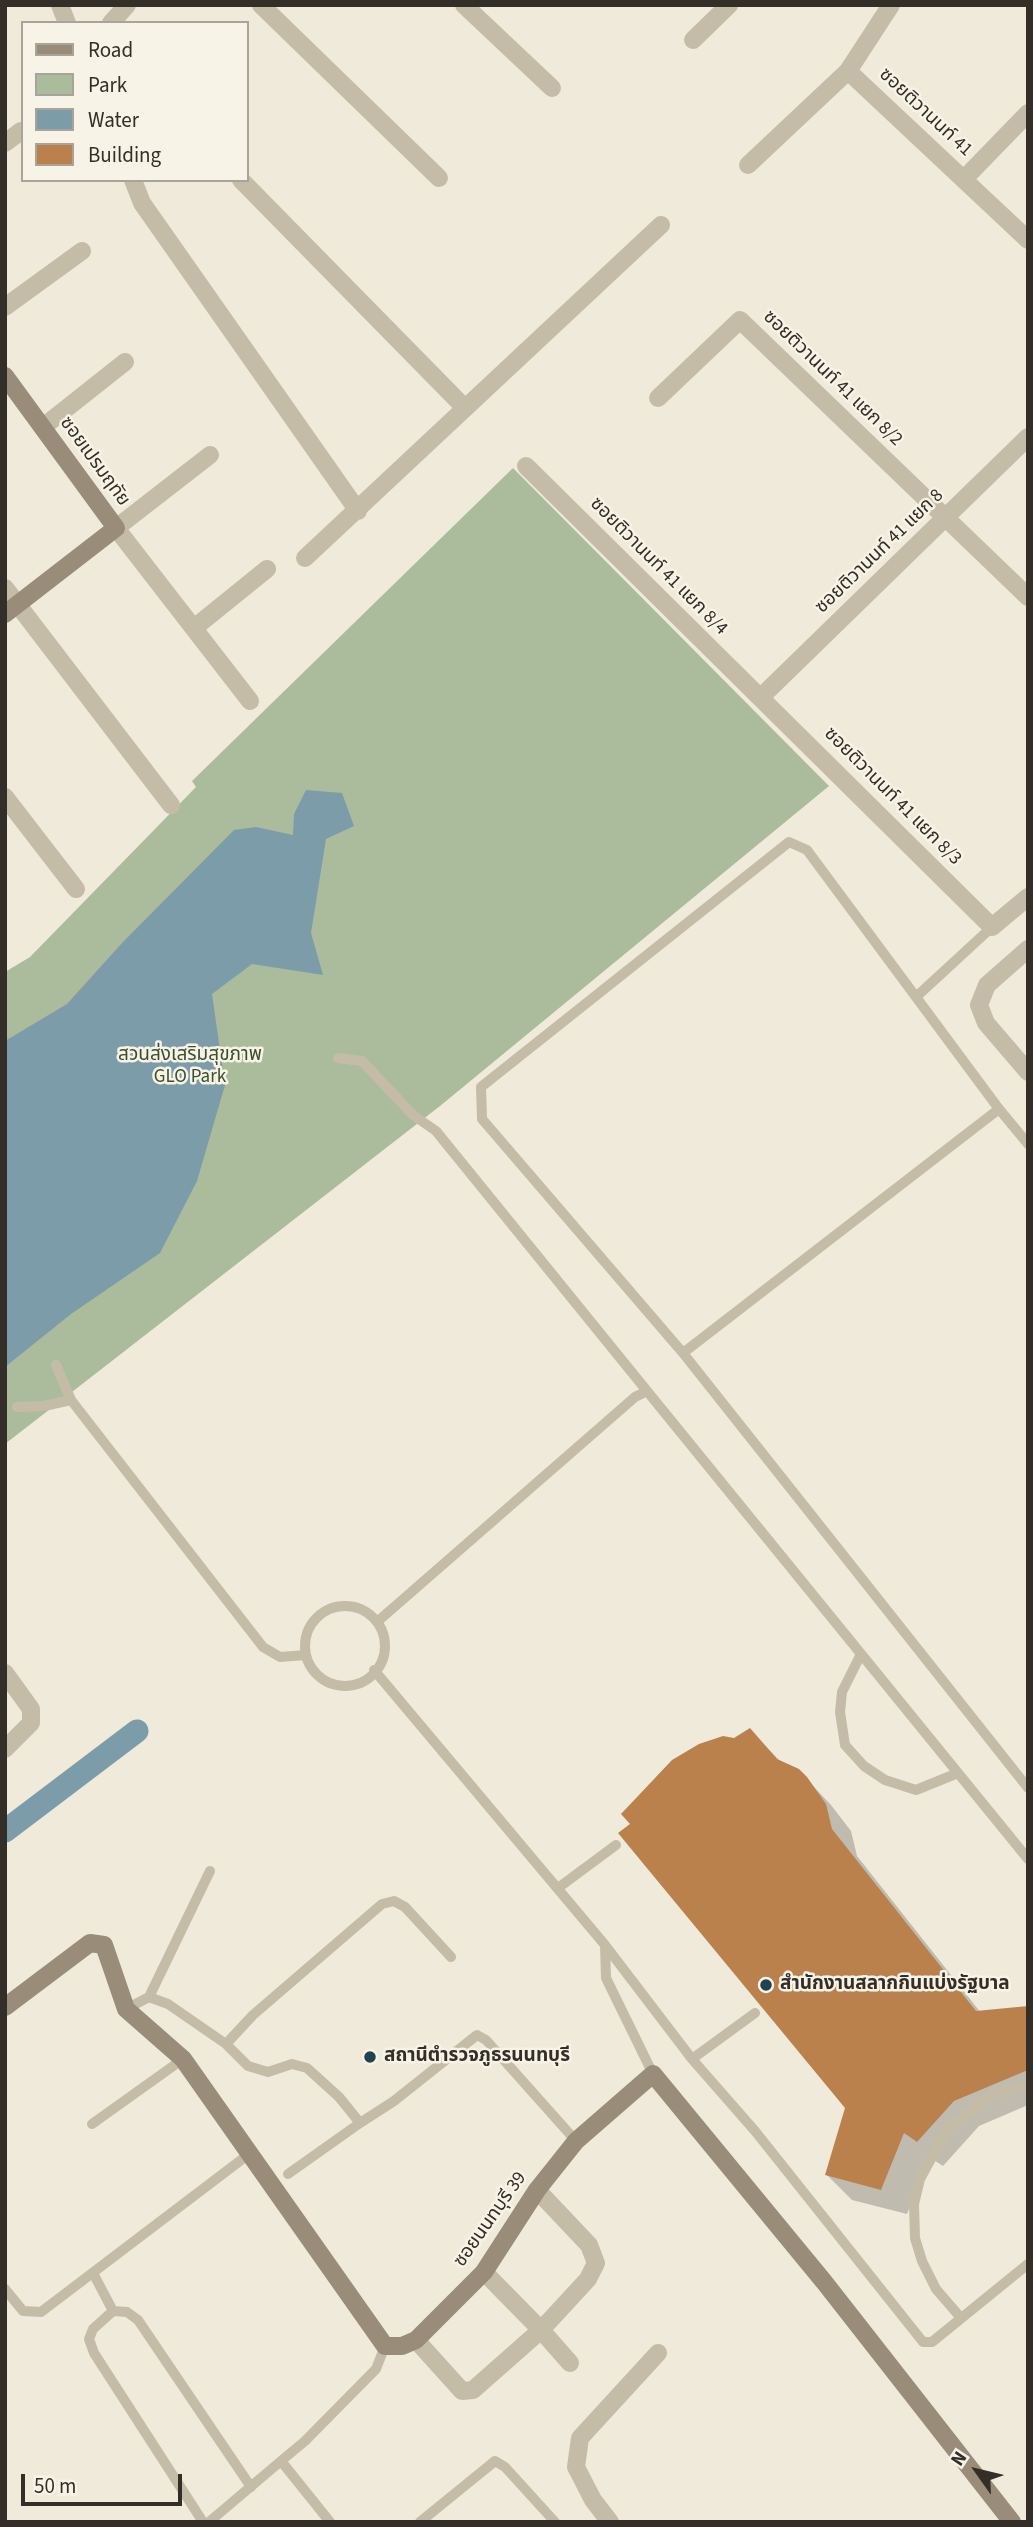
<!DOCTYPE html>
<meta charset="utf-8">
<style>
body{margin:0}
#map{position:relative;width:1033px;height:2527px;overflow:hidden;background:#efeada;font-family:"Source Sans 3",sans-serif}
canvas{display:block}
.frame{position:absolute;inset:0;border:7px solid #332e27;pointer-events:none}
.legend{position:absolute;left:21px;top:21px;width:228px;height:161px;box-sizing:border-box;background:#f7f3e6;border:2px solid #a9a49a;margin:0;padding:9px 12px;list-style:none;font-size:21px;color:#332e27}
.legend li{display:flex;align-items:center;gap:14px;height:35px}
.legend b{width:35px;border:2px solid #a9a49a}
.north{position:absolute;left:942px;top:2436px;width:70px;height:70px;-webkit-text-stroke:5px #f7f3e6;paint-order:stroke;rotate:304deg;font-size:19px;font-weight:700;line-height:28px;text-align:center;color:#332e27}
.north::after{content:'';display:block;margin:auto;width:24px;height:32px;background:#332e27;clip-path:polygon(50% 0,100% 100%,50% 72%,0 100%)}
.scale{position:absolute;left:21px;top:2474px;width:161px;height:32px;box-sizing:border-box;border:4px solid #332e27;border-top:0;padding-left:9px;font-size:21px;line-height:24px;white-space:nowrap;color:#332e27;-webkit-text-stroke:5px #f7f3e6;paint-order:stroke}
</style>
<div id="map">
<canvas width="1033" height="2527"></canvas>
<div class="frame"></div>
<ul class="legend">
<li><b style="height:9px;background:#998c79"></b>Road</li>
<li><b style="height:19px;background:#aabc9c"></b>Park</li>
<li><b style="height:19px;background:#7c9ca9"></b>Water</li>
<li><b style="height:19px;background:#ba814d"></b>Building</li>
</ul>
<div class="north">N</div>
<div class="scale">50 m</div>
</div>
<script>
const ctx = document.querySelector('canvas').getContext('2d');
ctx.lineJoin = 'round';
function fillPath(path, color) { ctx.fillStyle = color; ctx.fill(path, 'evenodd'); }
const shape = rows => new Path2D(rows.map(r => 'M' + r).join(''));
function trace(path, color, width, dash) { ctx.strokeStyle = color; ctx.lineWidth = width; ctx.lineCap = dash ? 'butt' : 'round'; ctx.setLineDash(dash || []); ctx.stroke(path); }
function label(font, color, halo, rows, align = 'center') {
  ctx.font = font + ' "Source Sans 3","Noto Sans Thai",sans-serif'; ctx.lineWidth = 5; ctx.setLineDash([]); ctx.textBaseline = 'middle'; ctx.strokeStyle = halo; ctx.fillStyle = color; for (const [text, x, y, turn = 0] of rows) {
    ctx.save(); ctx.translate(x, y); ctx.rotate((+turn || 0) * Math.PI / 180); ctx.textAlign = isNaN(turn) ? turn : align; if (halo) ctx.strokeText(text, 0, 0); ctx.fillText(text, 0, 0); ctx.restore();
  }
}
const green = shape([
 [513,468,829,786,440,1106,5,1444,5,972,30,957,196,787,192,781]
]);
const water = shape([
 [306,790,342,793,354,826,326,839,311,933,323,975,252,964,212,994,225,1085,197,1181,160,1253,71,1314,5,1367,5,1041,67,1004,122,943,234,830,256,827,293,835,294,814]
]);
const shadow = shape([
 [750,1730,782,1763,798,1770,831,1805,851,1831,857,1856,981,2013,1028,2008,1028,2105,979,2126,943,2166,929,2157,907,2214,852,2200,827,2175,847,2108,734,1740]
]);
const canal = shape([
 [5,1831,137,1731]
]);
const building = shape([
 [750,1728,777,1759,799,1769,807,1777,826,1804,832,1829,976,2011,1028,2006,1028,2070,954,2101,917,2142,904,2133,881,2190,825,2175,845,2108,618,1833,630,1824,621,1814,672,1760,699,1744,723,1736,734,1738]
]);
const lane = shape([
 [916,997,992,927],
 [338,1058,362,1061,413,1115,436,1131,647,1391],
 [1028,1144,999,1109,683,1353,1028,1788],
 [683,1353,482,1119,481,1087,789,842,807,850,999,1109],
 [56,1365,71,1400,263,1647,280,1657,306,1655],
 [17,1407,44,1406,71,1400],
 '305 1646a40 40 0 1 1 80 0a40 40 0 1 1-80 0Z',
 [377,1622,635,1397,647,1391,1028,1859],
 [861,1654,842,1692,840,1712,845,1745,864,1766,885,1780,916,1790,958,1773],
 [374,1670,605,1945,606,1978,653,2074],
 [558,1888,616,1845],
 [605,1945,692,2059,755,2131,923,2342,932,2342,1028,2264],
 [149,1997,210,1871],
 [126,2009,149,1997,168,2004,226,2044,248,2066,268,2072,292,2064,307,2068,339,2097,360,2123,394,2101,477,2035,486,2040,576,2141],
 [226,2044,253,2015,382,1904,394,1901,405,1907,451,1957],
 [692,2059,755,2013],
 [92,2124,183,2059],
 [288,2174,360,2123],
 [93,2273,113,2311,127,2312,138,2320,251,2487],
 [5,2289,23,2311,41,2312,249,2154],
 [113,2311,93,2329,89,2339,94,2353,203,2522],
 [961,2318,936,2289,922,2261,915,2238,914,2204,920,2179,947,2129,992,2094,1028,2086],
 [209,2522,281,2461],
 [330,2522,281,2461,305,2441,376,2369,385,2346],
 [420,2522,495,2461,505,2467,555,2522]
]);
const street = shape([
 [60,5,67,23],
 [261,5,439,178],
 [464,5,552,88],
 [111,23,127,5],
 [693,40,729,5],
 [848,71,1028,240],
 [5,143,21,131],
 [748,165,848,71,891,5],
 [964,179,1028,113],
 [133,180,142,203,358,511],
 [241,180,464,407],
 [5,307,82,251],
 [658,398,740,320,1028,597],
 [43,427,125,362],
 [210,455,116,528,250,701],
 [526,466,992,927,1028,897],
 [305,558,661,225],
 [5,588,171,805],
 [194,628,267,569],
 [761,697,1028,437],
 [5,797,76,889],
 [1028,949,987,985,979,1005,986,1023,1028,1072],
 [5,1673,31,1709,31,1723,5,1749],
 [484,2272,541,2330,588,2279,596,2263,589,2245,537,2190],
 [416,2340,462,2391,473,2390,541,2330,570,2363],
 [610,2522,593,2500,576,2467,580,2438,658,2353]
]);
const secondary = shape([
 [5,376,116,528,5,614],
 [5,2007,90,1943,104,1945,126,2009,183,2059,385,2346,402,2346,416,2340,484,2272,537,2190,576,2141,653,2074,825,2283,1012,2522]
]);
const markers = [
 [766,1985,7,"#214250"],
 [370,2057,7,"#214250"]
];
const streetNames = [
 ["ซอยติวานนท์ 41",925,113,43],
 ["ซอยติวานนท์ 41 แยก 8/2",832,379,44],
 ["ซอยเปรมฤทัย",94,462,54],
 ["ซอยติวานนท์ 41 แยก 8",880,552,-44],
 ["ซอยติวานนท์ 41 แยก 8/4",658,567,45],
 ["ซอยติวานนท์ 41 แยก 8/3",892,797,45],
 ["ซอยนนทบุรี 39",491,2220,-55]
];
const parkNames = [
 ["สวนส่งเสริมสุขภาพ",190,1056],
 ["GLO Park",190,1078]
];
const poiNames = [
 ["สำนักงานสลากกินแบ่งรัฐบาล",780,1985],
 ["สถานีตำรวจภูธรนนทบุรี",384,2057]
];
fillPath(green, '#aabc9c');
fillPath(water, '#7c9ca9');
fillPath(shadow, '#0003');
trace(canal, '#7c9ca9', 23);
fillPath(building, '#ba814d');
trace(lane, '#c5bca8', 10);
trace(street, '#c5bca8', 18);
trace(secondary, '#998c79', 18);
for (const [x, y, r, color] of markers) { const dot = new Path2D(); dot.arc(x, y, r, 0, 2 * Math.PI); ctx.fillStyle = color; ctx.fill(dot); trace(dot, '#f7f3e6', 2.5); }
label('19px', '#332e27', '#f7f3e6', streetNames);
label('19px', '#3b4e2d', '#f7f3e6', parkNames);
label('bold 19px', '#332e27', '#f7f3e6', poiNames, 'left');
</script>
